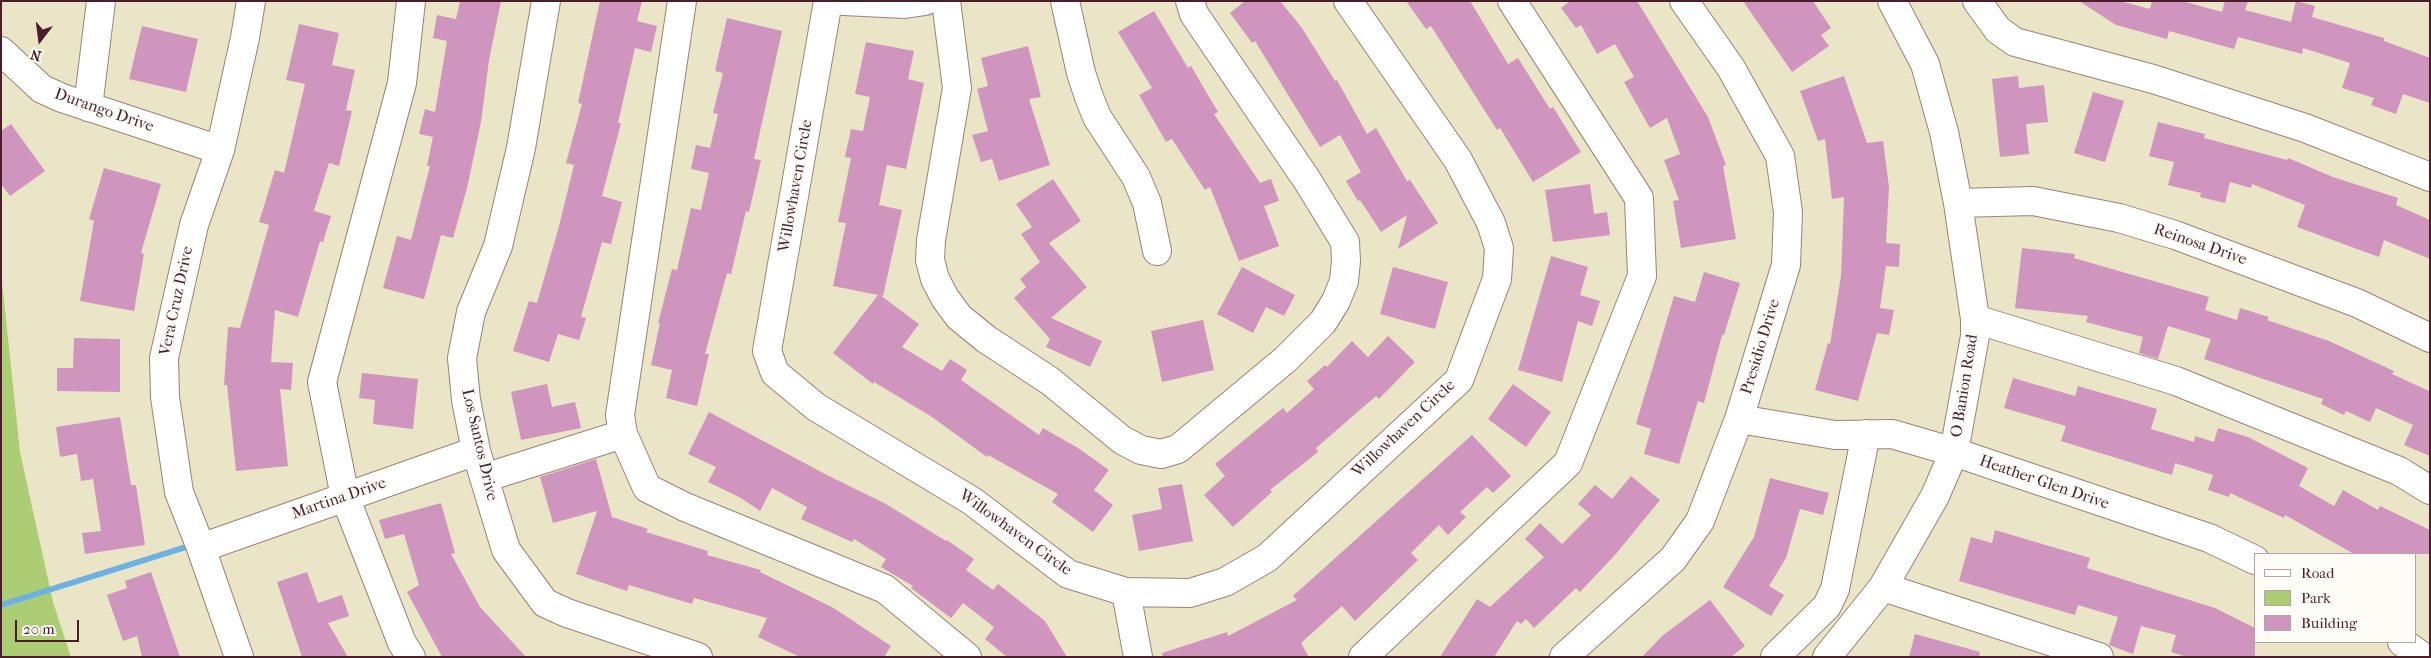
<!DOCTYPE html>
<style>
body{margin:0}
#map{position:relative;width:2431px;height:658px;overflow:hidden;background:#eae5c6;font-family:"IM FELL French Canon",serif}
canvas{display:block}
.frame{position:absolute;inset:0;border:2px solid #4a1f2b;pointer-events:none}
.legend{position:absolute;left:2254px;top:553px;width:162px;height:90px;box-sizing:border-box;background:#fdfcf7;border:1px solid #b5a4a5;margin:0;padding:6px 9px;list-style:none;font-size:15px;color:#4a1f2b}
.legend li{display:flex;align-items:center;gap:10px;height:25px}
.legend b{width:25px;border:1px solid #b5a4a5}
.north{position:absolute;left:15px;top:15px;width:50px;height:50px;-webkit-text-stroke:4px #fdfcf7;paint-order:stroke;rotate:195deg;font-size:14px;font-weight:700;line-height:20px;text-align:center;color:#4a1f2b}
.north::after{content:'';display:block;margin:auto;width:18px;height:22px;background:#4a1f2b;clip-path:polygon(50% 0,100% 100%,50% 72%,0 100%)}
.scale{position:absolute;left:15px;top:620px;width:64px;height:22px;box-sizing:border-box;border:2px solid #4a1f2b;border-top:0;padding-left:6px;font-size:15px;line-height:18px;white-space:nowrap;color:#4a1f2b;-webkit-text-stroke:4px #fdfcf7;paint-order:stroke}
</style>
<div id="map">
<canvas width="2431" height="658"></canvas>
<div class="frame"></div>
<ul class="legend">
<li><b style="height:6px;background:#fff"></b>Road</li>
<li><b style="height:14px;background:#adcd75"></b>Park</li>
<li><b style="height:14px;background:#d095be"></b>Building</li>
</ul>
<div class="north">N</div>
<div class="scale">20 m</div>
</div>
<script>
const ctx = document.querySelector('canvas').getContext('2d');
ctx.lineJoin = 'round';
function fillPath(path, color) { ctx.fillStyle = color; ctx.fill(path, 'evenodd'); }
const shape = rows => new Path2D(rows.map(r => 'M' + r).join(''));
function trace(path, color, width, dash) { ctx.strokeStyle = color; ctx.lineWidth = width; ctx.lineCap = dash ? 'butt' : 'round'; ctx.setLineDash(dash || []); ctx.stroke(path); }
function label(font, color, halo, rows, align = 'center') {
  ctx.font = font + ' "IM FELL French Canon",serif'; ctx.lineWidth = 4; ctx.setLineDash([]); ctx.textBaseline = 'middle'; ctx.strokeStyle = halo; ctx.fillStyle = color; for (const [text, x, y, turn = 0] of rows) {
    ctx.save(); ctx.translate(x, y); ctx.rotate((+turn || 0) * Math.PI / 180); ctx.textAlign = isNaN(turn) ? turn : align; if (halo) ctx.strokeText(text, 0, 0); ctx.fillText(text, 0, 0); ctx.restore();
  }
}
const green = shape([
 [1,272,20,452,53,602,71,657,1,657]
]);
const stream = shape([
 [1,605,186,547]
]);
const building = shape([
 [460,1,501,1,489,60,481,122,467,188,453,238,441,235,424,299,383,288,397,236,411,240,430,166,427,166,433,137,419,134,425,109,435,112,447,41,433,38,437,15,456,19],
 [600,1,642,1,637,21,657,26,651,52,635,48,618,123,621,123,602,196,622,202,611,244,602,242,581,317,586,318,579,340,558,334,549,362,513,351,529,301,537,303,558,230,574,165,566,163,582,104,578,103],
 [1245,1,1280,1,1302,28,1335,81,1337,80,1367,134,1376,128,1407,181,1410,180,1438,223,1398,249,1407,215,1381,232,1360,200,1358,201,1346,181,1361,172,1340,135,1320,147,1255,41,1252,43,1230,13],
 [1406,1,1470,1,1508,64,1518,58,1550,109,1553,107,1581,152,1533,182,1500,128,1497,130,1431,26,1426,29],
 [1570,1,1637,1,1708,117,1726,165,1723,166,1736,239,1681,248,1673,201,1679,200,1664,160,1680,154,1667,118,1650,128,1624,82,1634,77,1615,44,1597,54,1581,25,1576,28,1561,8],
 [1743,1,1813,1,1831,28,1821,35,1829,46,1792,72],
 [2079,1,2120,1,2150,9,2152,1,2182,1,2222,12,2225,1,2248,1,2245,10,2291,22,2296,1,2315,6,2312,17,2384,38,2384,41,2430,58,2430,103,2403,94,2396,114,2371,105,2374,98,2342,88,2350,63,2303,48,2302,54,2238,37,2234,49,2169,31,2167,39,2116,25],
 [1154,11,1188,68,1191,66,1218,112,1214,114,1260,183,1271,179,1279,201,1264,206,1279,246,1239,261,1210,187,1205,190,1172,139,1166,142,1139,95,1152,88,1118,32],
 [727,18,782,31,754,159,761,160,749,212,746,211,731,274,727,273,705,354,709,354,697,406,666,398,672,370,651,365,660,323,658,323,672,269,677,270,691,208,701,210,709,173,691,169,696,145,710,148,718,114,713,113,723,73,715,71],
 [299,24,339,33,332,65,355,70,346,110,352,111,339,166,329,163,314,211,331,216,323,242,320,241,298,317,275,310,271,362,293,363,291,390,280,389,288,466,236,471,227,385,224,385,228,327,240,328,269,225,259,222,275,170,284,173,305,84,286,80],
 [142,26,198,39,186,92,129,79],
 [866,42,914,51,908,79,924,83,906,169,887,165,879,205,902,210,883,296,880,295,919,324,902,347,942,371,950,359,967,370,961,380,1039,435,1043,428,1078,448,1109,470,1094,490,1113,505,1093,532,1052,502,1058,494,988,455,987,457,932,417,874,382,873,384,833,353,878,295,833,286,846,223,838,222,851,158,845,157,851,129,863,131,870,97,855,94],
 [1028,46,1041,97,1029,99,1050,165,999,181,992,159,981,162,972,135,988,131,977,89,988,86,981,58],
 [1844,76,1867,143,1883,141,1889,187,1886,243,1900,244,1899,267,1886,266,1880,308,1894,310,1889,335,1877,333,1858,401,1815,390,1828,343,1830,344,1841,276,1844,197,1832,199,1825,139,1818,141,1800,91],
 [2018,76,2019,88,2044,85,2048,122,2026,124,2029,154,2000,157,1992,79],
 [2093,92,2124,101,2105,162,2074,153],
 [2158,122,2205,134,2204,138,2287,160,2288,158,2333,177,2398,198,2396,205,2430,220,2430,259,2384,240,2379,257,2297,227,2305,205,2252,184,2251,188,2230,182,2225,203,2200,197,2201,193,2168,185,2174,162,2149,156],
 [11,124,45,171,10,196,1,184,1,131],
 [104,168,161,184,141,253,144,254,134,311,80,301,94,221,89,219],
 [1053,179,1081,221,1049,243,1087,287,1051,318,1102,341,1090,367,1046,347,1050,339,1014,298,1026,287,1020,279,1040,262,1021,234,1032,227,1016,204],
 [1590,184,1594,214,1607,212,1610,235,1553,242,1545,190],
 [2022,248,2075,254,2074,258,2209,297,2205,310,2237,320,2240,308,2269,317,2267,320,2329,341,2394,371,2392,374,2429,391,2430,388,2430,456,2404,445,2413,425,2376,408,2370,422,2346,411,2344,415,2321,404,2323,399,2204,359,2211,339,2168,326,2158,359,2139,353,2143,337,2086,322,2088,316,2015,308],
 [1551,256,1588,267,1580,295,1600,301,1592,326,1578,321,1562,382,1518,370],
 [1242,267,1295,295,1284,316,1266,307,1253,333,1217,314],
 [1393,267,1448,282,1435,329,1380,314],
 [1704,272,1740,283,1724,335,1722,335,1704,403,1698,401,1679,464,1644,454,1651,429,1636,424,1674,296,1695,302],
 [1203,320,1214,370,1162,382,1151,331],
 [1388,336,1415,362,1379,399,1376,396,1316,448,1318,452,1270,490,1272,492,1233,527,1204,495,1225,476,1215,464,1283,408,1287,413,1314,389,1307,381,1325,365,1327,367,1352,341,1368,357],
 [74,338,120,339,120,392,57,391,57,368,73,368],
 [362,373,418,379,413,429,373,424,375,400,359,398],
 [2013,378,2075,396,2078,386,2157,409,2151,429,2194,442,2195,436,2214,442,2218,428,2248,437,2308,468,2299,486,2334,506,2343,490,2378,510,2380,506,2430,530,2430,554,2354,554,2285,515,2284,518,2230,493,2229,497,2208,490,2213,475,2175,463,2172,475,2061,441,2066,426,2004,408],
 [547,384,552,407,575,402,581,428,521,440,511,392],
 [1513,384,1551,412,1526,447,1488,419],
 [709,412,825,474,886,504,946,541,947,540,974,559,966,570,993,590,998,584,1045,621,1067,657,1007,657,985,639,994,627,963,603,951,618,911,588,913,586,881,567,886,559,854,539,852,542,801,519,807,507,772,488,760,511,741,498,708,482,716,467,688,454],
 [120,417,131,485,136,485,145,545,85,554,82,533,101,531,93,479,81,481,77,454,60,457,56,427],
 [1472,435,1511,476,1493,493,1487,487,1460,512,1466,517,1448,535,1439,525,1411,553,1418,560,1355,621,1342,606,1301,643,1309,657,1163,657,1162,653,1227,632,1228,636,1297,600,1293,596],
 [596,459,612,517,648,529,646,532,708,551,707,555,761,570,760,572,832,607,891,646,884,657,800,657,758,637,767,618,694,598,692,604,629,585,627,591,576,574,597,511,553,523,540,477],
 [1631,476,1660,500,1615,555,1580,592,1576,588,1534,628,1526,619,1521,624,1517,621,1494,657,1440,657,1477,599,1490,607,1544,557,1525,539,1540,523,1562,544,1591,515,1578,504,1595,485,1612,499],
 [1770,478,1829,493,1823,515,1800,509,1786,558,1769,586,1784,595,1771,616,1723,587,1754,537],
 [1182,484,1193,541,1139,551,1132,515,1162,509,1158,488],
 [441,503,455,553,451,554,480,607,526,657,442,657,407,592,419,585,404,534,385,539,379,520],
 [1995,530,2090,558,2087,568,2215,608,2255,628,2255,657,2187,657,2171,652,2176,635,2141,626,2133,654,2109,645,2118,617,2078,605,2075,615,1959,581,1971,537,1992,543],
 [151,572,180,657,142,657,137,636,123,641,107,595,127,588,125,581],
 [307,572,318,603,342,595,349,616,328,623,348,657,302,657,277,582],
 [1710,600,1745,646,1731,657,1642,657,1662,636],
 [1915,634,1980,652,1979,657,1909,657]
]);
const minor = shape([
 [546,1,521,148,498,246,471,312,462,358,466,400,476,451,506,550,545,603,567,613,698,657],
 [682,1,620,415,623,434,647,488,685,507,885,589,967,657],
 [828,1,767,351,775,373,816,407,972,501,1068,574,1126,592,1190,593,1225,582,1267,558,1459,380,1497,279,1499,248,1491,223,1458,160,1348,1],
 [844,1,905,4,925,1],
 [946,1,957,88,931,240,930,260,935,279,945,298,959,317,986,339,1050,381,1122,440,1141,450,1161,454,1178,449,1286,359,1323,322,1336,301,1344,281,1346,261,1345,242,1307,180,1194,14,1190,1],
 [1065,1,1081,73,1089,97,1097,117,1136,177,1147,203,1157,251],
 [1977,1,1998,30,2015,42,2153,79,2305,128,2430,177],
 [1,51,42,89,62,98,220,150],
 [88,107,101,1],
 [1958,203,2033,201,2119,218,2175,235,2357,303,2430,338],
 [1975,319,2176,381,2399,471,2430,490],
 [1739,419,1835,435,1892,434,1954,452,2209,538,2255,560],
 [484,478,623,434],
 [201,548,476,451],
 [1883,587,2099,657],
 [1126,592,1138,657],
 [2402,642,2423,657],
 [239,657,201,548,179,492,165,397,164,358,194,225,220,150,245,38,251,1],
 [411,657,402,643,345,497,322,382,402,83,411,1],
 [1363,657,1568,463,1642,276,1639,198,1512,1],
 [1564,657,1673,559,1700,521,1739,419,1786,265,1788,212,1780,156,1731,68,1684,1],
 [1775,657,1827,606,1835,589,1866,434],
 [1827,657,1883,587,1935,496,1954,452,1975,336,1975,319,1958,203,1944,132,1925,64,1892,1]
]);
const streetNames = [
 ["Durango Drive",104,111,19],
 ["Willowhaven Circle",796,186,-80],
 ["Reinosa Drive",2200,245,19],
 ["Vera Cruz Drive",177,301,-78],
 ["Presidio Drive",1761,347,-73],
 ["O Banion Road",1965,386,-81],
 ["Willowhaven Circle",1404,429,-43],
 ["Los Santos Drive",479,445,77],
 ["Heather Glen Drive",2044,483,19],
 ["Martina Drive",339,499,-19],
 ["Willowhaven Circle",1015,533,36]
];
fillPath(green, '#adcd75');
trace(stream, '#6cb1e2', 6);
fillPath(building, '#d095be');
trace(minor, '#9a8278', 30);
trace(minor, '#fff', 28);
label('16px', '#4a1f2b', '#fdfcf7', streetNames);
</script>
